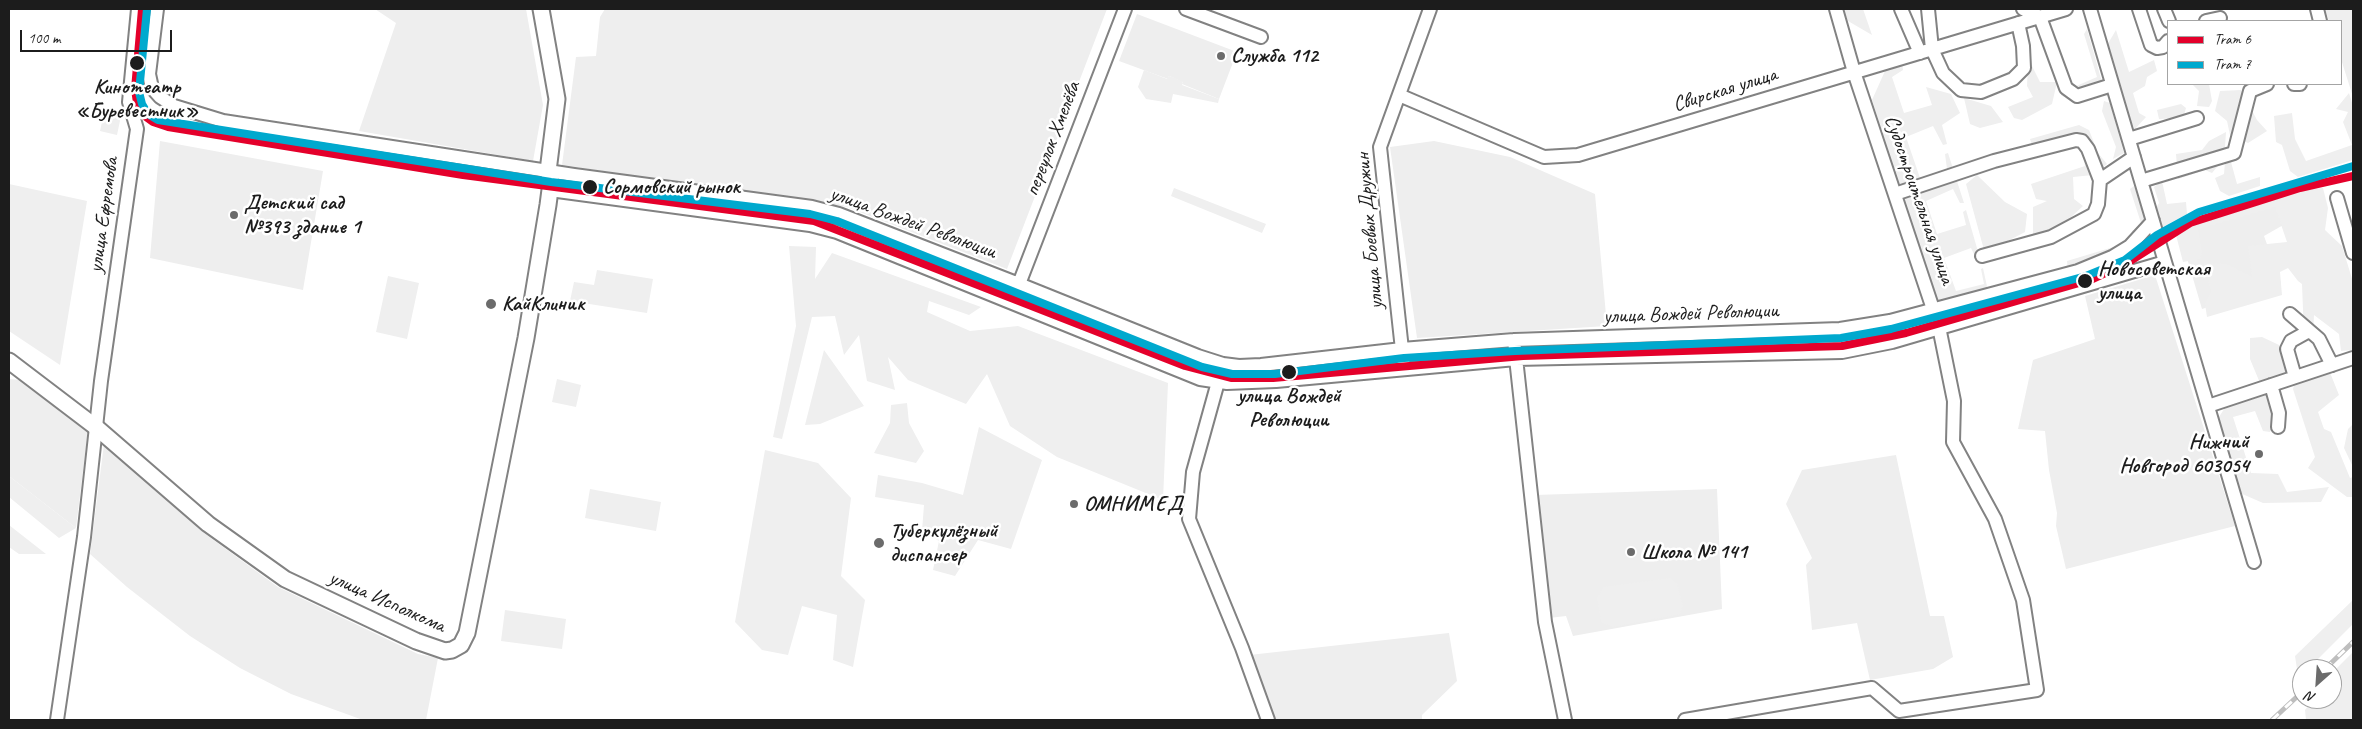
<!DOCTYPE html>
<meta charset="utf-8">
<style>
body{margin:0}
#map{position:relative;width:2362px;height:729px;overflow:hidden;background:#fff;font-family:Caveat,sans-serif}
canvas{display:block}
.frame{position:absolute;inset:0;border:10px solid #1c1c1c;pointer-events:none}
.legend{position:absolute;left:2167px;top:20px;width:175px;height:65px;box-sizing:border-box;background:#fff;border:1px solid #a4a4a4;margin:0;padding:6px 9px;list-style:none;font-size:15px;color:#1c1c1c}
.legend li{display:flex;align-items:center;gap:10px;height:25px}
.legend b{width:25px;border:1px solid #a4a4a4}
.north{position:absolute;left:2292px;top:659px;width:50px;height:50px;box-sizing:border-box;background:#fff;border:1px solid #a4a4a4;border-radius:50%;rotate:206deg;font-size:14px;font-weight:700;line-height:20px;text-align:center;color:#1c1c1c}
.north::after{content:'';display:block;margin:auto;width:18px;height:22px;background:#6b6b6b;clip-path:polygon(50% 0,100% 100%,50% 72%,0 100%)}
.scale{position:absolute;left:20px;top:30px;width:152px;height:22px;box-sizing:border-box;border:2px solid #1c1c1c;border-top:0;padding-left:6px;font-size:15px;line-height:18px;white-space:nowrap;color:#1c1c1c;-webkit-text-stroke:4px #fff;paint-order:stroke}
</style>
<div id="map">
<canvas width="2362" height="729"></canvas>
<div class="frame"></div>
<ul class="legend">
<li><b style="height:6px;background:#e4002b"></b>Tram 6</li>
<li><b style="height:6px;background:#00a9ce"></b>Tram 7</li>
</ul>
<div class="north">N</div>
<div class="scale">100 m</div>
</div>
<script>
const ctx = document.querySelector('canvas').getContext('2d');
ctx.lineJoin = 'round';
function fillPath(path, color) { ctx.fillStyle = color; ctx.fill(path, 'evenodd'); }
const shape = rows => new Path2D(rows.map(r => 'M' + r).join(''));
function trace(path, color, width, dash) { ctx.strokeStyle = color; ctx.lineWidth = width; ctx.lineCap = dash ? 'butt' : 'round'; ctx.setLineDash(dash || []); ctx.stroke(path); }
function label(font, color, halo, rows, align = 'center') {
  ctx.font = font + ' Caveat,sans-serif'; ctx.lineWidth = 5; ctx.setLineDash([]); ctx.textBaseline = 'middle'; ctx.strokeStyle = halo; ctx.fillStyle = color; for (const [text, x, y, turn = 0] of rows) {
    ctx.save(); ctx.translate(x, y); ctx.rotate((+turn || 0) * Math.PI / 180); ctx.textAlign = isNaN(turn) ? turn : align; if (halo) ctx.strokeText(text, 0, 0); ctx.fillText(text, 0, 0); ctx.restore();
  }
}
const built = shape([
 [375,9,526,9,543,105,533,161,359,131,396,23],
 [605,9,1107,9,1007,269,847,207,562,165,576,57,596,56,600,17],
 [1137,14,1237,52,1219,99,1182,84,1183,82,1169,76,1168,79,1119,61],
 [160,141,323,171,303,290,150,258],
 [1434,141,1510,157,1595,194,1607,326,1417,338,1390,147],
 [2291,192,2299,216,2264,236,2281,283,2202,309,2179,231],
 [2155,275,2235,526,2066,569,2056,526,2057,513,2049,470,2045,431,2018,429,2033,360,2095,339,2085,296],
 [9,379,22,380,88,430,76,528,9,476],
 [104,444,204,533,278,587,418,654,438,658,426,720,363,720,291,694,240,668,190,636,127,587,90,554],
 [1896,455,1930,616,1944,616,1953,657,1933,669,1870,680,1857,623,1812,630,1806,565,1812,558,1786,504,1802,470],
 [1717,489,1722,609,1573,636,1566,616,1549,618,1535,495],
 [1449,633,1457,681,1422,715,1422,720,1274,720,1249,655]
]);
const green = shape([
 [1843,9,1863,9,1872,35,1848,21],
 [2325,9,2353,9,2353,97,2341,59,2341,21,2329,21],
 [2087,29,2103,86,2095,94,2072,102,2061,95,2059,86,2074,87,2097,77,2084,34],
 [2116,30,2129,72,2154,60,2157,71,2147,77,2145,86,2133,93,2139,113,2146,117,2135,129,2127,115,2106,47],
 [1902,62,1903,70,1892,77,1904,113,1932,105,1926,87,1951,94,1960,113,1942,125,1947,144,1943,145,1933,126,1906,137,1920,178,1947,169,1945,154,1948,153,1964,203,1960,203,1953,189,1926,201,1937,234,1966,225,1963,212,1966,210,1981,262,1978,262,1971,248,1944,258,1956,291,1984,284,1981,269,1983,268,1988,291,1937,305,1872,100,1885,71],
 [2031,64,2040,82,2057,82,2052,104,2022,120,2014,118,2008,107,2033,97,2027,86,2028,66],
 [1144,70,1167,79,1169,76,1183,81,1182,85,1219,99,1218,103,1173,94,1171,103,1146,99,1138,87],
 [2192,84,2209,84,2212,101,2209,107,2197,106,2199,91],
 [2241,90,2257,120,2267,131,2248,143,2230,135,2227,121,2215,111,2220,91],
 [2349,93,2353,106,2353,160,2298,177,2290,171,2282,145,2276,142,2274,116,2292,113,2295,139,2306,161,2352,145,2343,122,2348,112,2336,109],
 [1964,98,1991,106,2003,122,1980,128,1970,124],
 [2104,101,2110,103,2124,153,2113,159,2116,147,2102,111],
 [2181,104,2186,108,2183,118,2159,119,2157,110],
 [104,113,121,116,117,135,100,131],
 [2079,125,2089,130,2098,153,2107,164,2093,175,2073,177,2074,199,2083,206,2070,218,2065,236,2033,237,2033,207,2047,201,2036,199,2031,184,2085,166,2083,154,2085,150,2075,144,2033,148,2030,139],
 [2226,132,2225,147,2217,167,2212,173,2205,170,2178,179,2176,154,2202,150,2209,141],
 [2225,162,2231,162,2237,184,2260,177,2260,186,2229,196,2220,191,2215,178,2224,174],
 [1977,175,2005,202,2027,214,2025,232,1996,247,1984,250,1966,184],
 [2162,181,2167,204,2186,202,2187,214,2161,228,2155,210,2159,203,2154,187],
 [9,184,87,201,60,365,9,331],
 [2134,186,2144,214,2147,233,2136,246,2068,271,2067,261,2130,242,2132,231,2141,223,2130,189],
 [1174,188,1266,224,1262,233,1171,196],
 [2323,188,2328,208,2325,230,2342,246,2353,282,2353,350,2341,351,2339,334,2314,315,2313,335,2304,336,2302,284,2298,281,2288,268,2280,272,2282,295,2207,317,2205,304,2211,292,2204,263,2227,264,2252,277,2248,246,2287,242,2275,207,2198,229,2202,253,2200,259,2183,262,2176,235,2189,225,2297,190],
 [789,246,816,247,815,279,832,253,981,307,969,315,929,301,927,312,970,331,1018,326,1168,383,1163,500,1057,457,1010,426,987,374,966,404,908,380,888,357,895,390,867,381,859,335,844,355,835,316,812,317,782,439,773,437,796,326],
 [597,270,653,279,647,313,570,301,574,282,594,285],
 [388,276,419,283,407,339,376,332],
 [2262,337,2279,345,2288,373,2260,383,2250,359,2250,338],
 [824,350,864,406,820,424,805,425],
 [2329,370,2339,395,2318,412,2324,429,2331,432,2350,478,2353,477,2353,497,2347,497,2308,468,2315,457,2293,389,2295,381],
 [557,379,581,385,576,407,552,402],
 [2259,394,2271,394,2277,416,2270,432,2263,431,2255,411,2233,417,2251,473,2278,474,2287,492,2329,487,2321,502,2263,503,2240,493,2217,420,2228,403],
 [907,403,909,423,924,451,916,463,874,453,890,423,891,405],
 [2353,424,2353,467,2344,448,2348,429],
 [979,427,1042,460,1011,549,978,540,955,576,933,570,939,541,922,531,924,505,875,497,878,475,922,483,963,495],
 [765,450,818,463,851,498,841,576,865,600,853,667,833,660,837,615,802,606,788,655,762,650,735,622],
 [9,476,76,528,59,538,9,497],
 [590,489,661,502,656,531,585,518],
 [9,525,46,554,19,554,9,547],
 [1671,578,1677,583,1683,606,1680,614,1613,627,1601,622,1597,598,1603,587],
 [2353,600,2353,624,2313,664,2297,669,2295,656],
 [505,610,566,619,562,649,501,641],
 [2353,652,2353,720,2306,720,2305,710,2314,699,2332,699,2332,673]
]);
const minor = shape([
 [157,9,149,74,152,88,160,97,174,106,223,121,574,175,812,207,839,214,1019,284,1198,356,1223,364,1239,366,1261,365,1402,349,1514,340,1840,329,1890,321,2078,271,2112,257,2130,246,2153,221],
 [1186,9,1261,37],
 [1901,9,1920,53],
 [1928,9,1932,49,1943,73,1961,90,1981,92,2013,79,2024,68,2023,46,2018,23],
 [2023,9,2040,17,2066,88,2077,96,2112,85],
 [2090,9,2254,562],
 [2139,9,2151,45,2157,48,2163,47,2168,41],
 [2164,9,2169,21],
 [2317,9,2320,21],
 [2206,21,2220,18],
 [2294,84,2300,84],
 [1399,95,1544,157,1578,155,2066,9],
 [2129,139,2197,118],
 [2141,181,2234,153,2250,91,2267,84],
 [550,190,810,225,837,232,1200,379,1227,383,1276,381,1516,359,1842,352,1892,342,2165,262],
 [1895,194,1994,161,2076,140,2082,141,2088,149,2100,180],
 [2337,198,2353,253],
 [1982,256,2051,237,2094,214,2098,204,2100,180,2134,157],
 [1019,284,1125,9],
 [2290,314,2319,339,2332,365],
 [1514,340,1545,622,1565,720],
 [1223,364,1193,472,1189,519,1242,648,1268,720],
 [1404,368,1380,147,1430,9],
 [2295,377,2287,349,2291,341,2309,331],
 [2271,385,2279,413,2278,427],
 [2208,406,2353,358],
 [57,720,84,537,101,381,137,129,129,102,138,9],
 [1685,720,1872,688,1899,711,2037,690,2023,600,1995,519,1953,442,1954,401,1939,327,1854,72,1836,9]
]);
const tertiary = shape([
 [9,361,97,428,208,524,285,579,416,641,445,651,452,650,461,645,467,633,526,338,548,205,551,182,548,171,557,99,541,9]
]);
const rail = shape([
 [2325,669,2353,642],
 [2272,720,2302,692]
]);
const tram1 = shape([
 [142,9,135,89,137,103,142,114,153,122,168,127,463,175,814,221,1185,366,1231,378,1273,378,1523,356,1842,346,1906,333,2093,279,2127,263,2190,223,2300,188,2353,176]
]);
const tram2 = shape([
 [147,9,139,92,142,104,148,114,158,120,551,182,810,214,837,221,1202,367,1232,374,1275,374,1404,358,1515,351,1841,338,1891,329,2086,276,2125,260,2157,235,2199,212,2353,166]
]);
const markers = [
 [1221,56,5,"#6b6b6b"],
 [137,63,8,"#1c1c1c"],
 [590,187,8,"#1c1c1c"],
 [234,215,5,"#6b6b6b"],
 [2085,281,8,"#1c1c1c"],
 [491,304,6,"#6b6b6b"],
 [1289,372,8,"#1c1c1c"],
 [2259,454,5,"#6b6b6b"],
 [1074,504,5,"#6b6b6b"],
 [879,543,6,"#6b6b6b"],
 [1631,552,5,"#6b6b6b"]
];
const poiNames = [
 ["Служба 112",1231,56],
 ["Детский сад",244,203],
 ["№393 здание 1",244,227],
 ["КайКлиник",502,304],
 ["Нижний",2249,442,"right"],
 ["Новгород 603054",2249,466,"right"],
 ["ОМНИМЕД",1084,504],
 ["Туберкулёзный",890,531],
 ["диспансер",890,555],
 ["Школа № 141",1641,552]
];
const stopNames = [
 ["Кинотеатр",137,87],
 ["«Буревестник»",137,111],
 ["Сормовский рынок",603,187,"left"],
 ["Новосоветская",2098,269,"left"],
 ["улица",2098,293,"left"],
 ["улица Вождей",1289,396],
 ["Революции",1289,420]
];
const streetNames = [
 ["Свирская улица",1725,90,-17],
 ["переулок Хмелёва",1053,139,-69],
 ["Судостроительная улица",1919,200,71],
 ["улица Ефремова",104,215,-82],
 ["улица Вождей Революции",913,223,20],
 ["улица Боевых Дружин",1370,231,-95],
 ["улица Вождей Революции",1691,314,-2],
 ["улица Исполкома",387,602,24]
];
fillPath(built, '#eee');
fillPath(green, '#efefef');
trace(minor, '#828282', 16);
trace(tertiary, '#828282', 19);
trace(minor, '#fff', 12);
trace(tertiary, '#fff', 15);
trace(rail, '#bebebe', 5);
trace(rail, '#fff', 3, [9]);
trace(tram1, '#e4002b', 8);
trace(tram2, '#00a9ce', 8);
for (const [x, y, r, color] of markers) { const dot = new Path2D(); dot.arc(x, y, r, 0, 2 * Math.PI); ctx.fillStyle = color; ctx.fill(dot); trace(dot, '#fff', 2); }
label('bold 21px', '#1c1c1c', '#fff', poiNames, 'left');
label('bold 21px', '#1c1c1c', '#fff', stopNames);
label('21px', '#1c1c1c', '#fff', streetNames);
</script>
